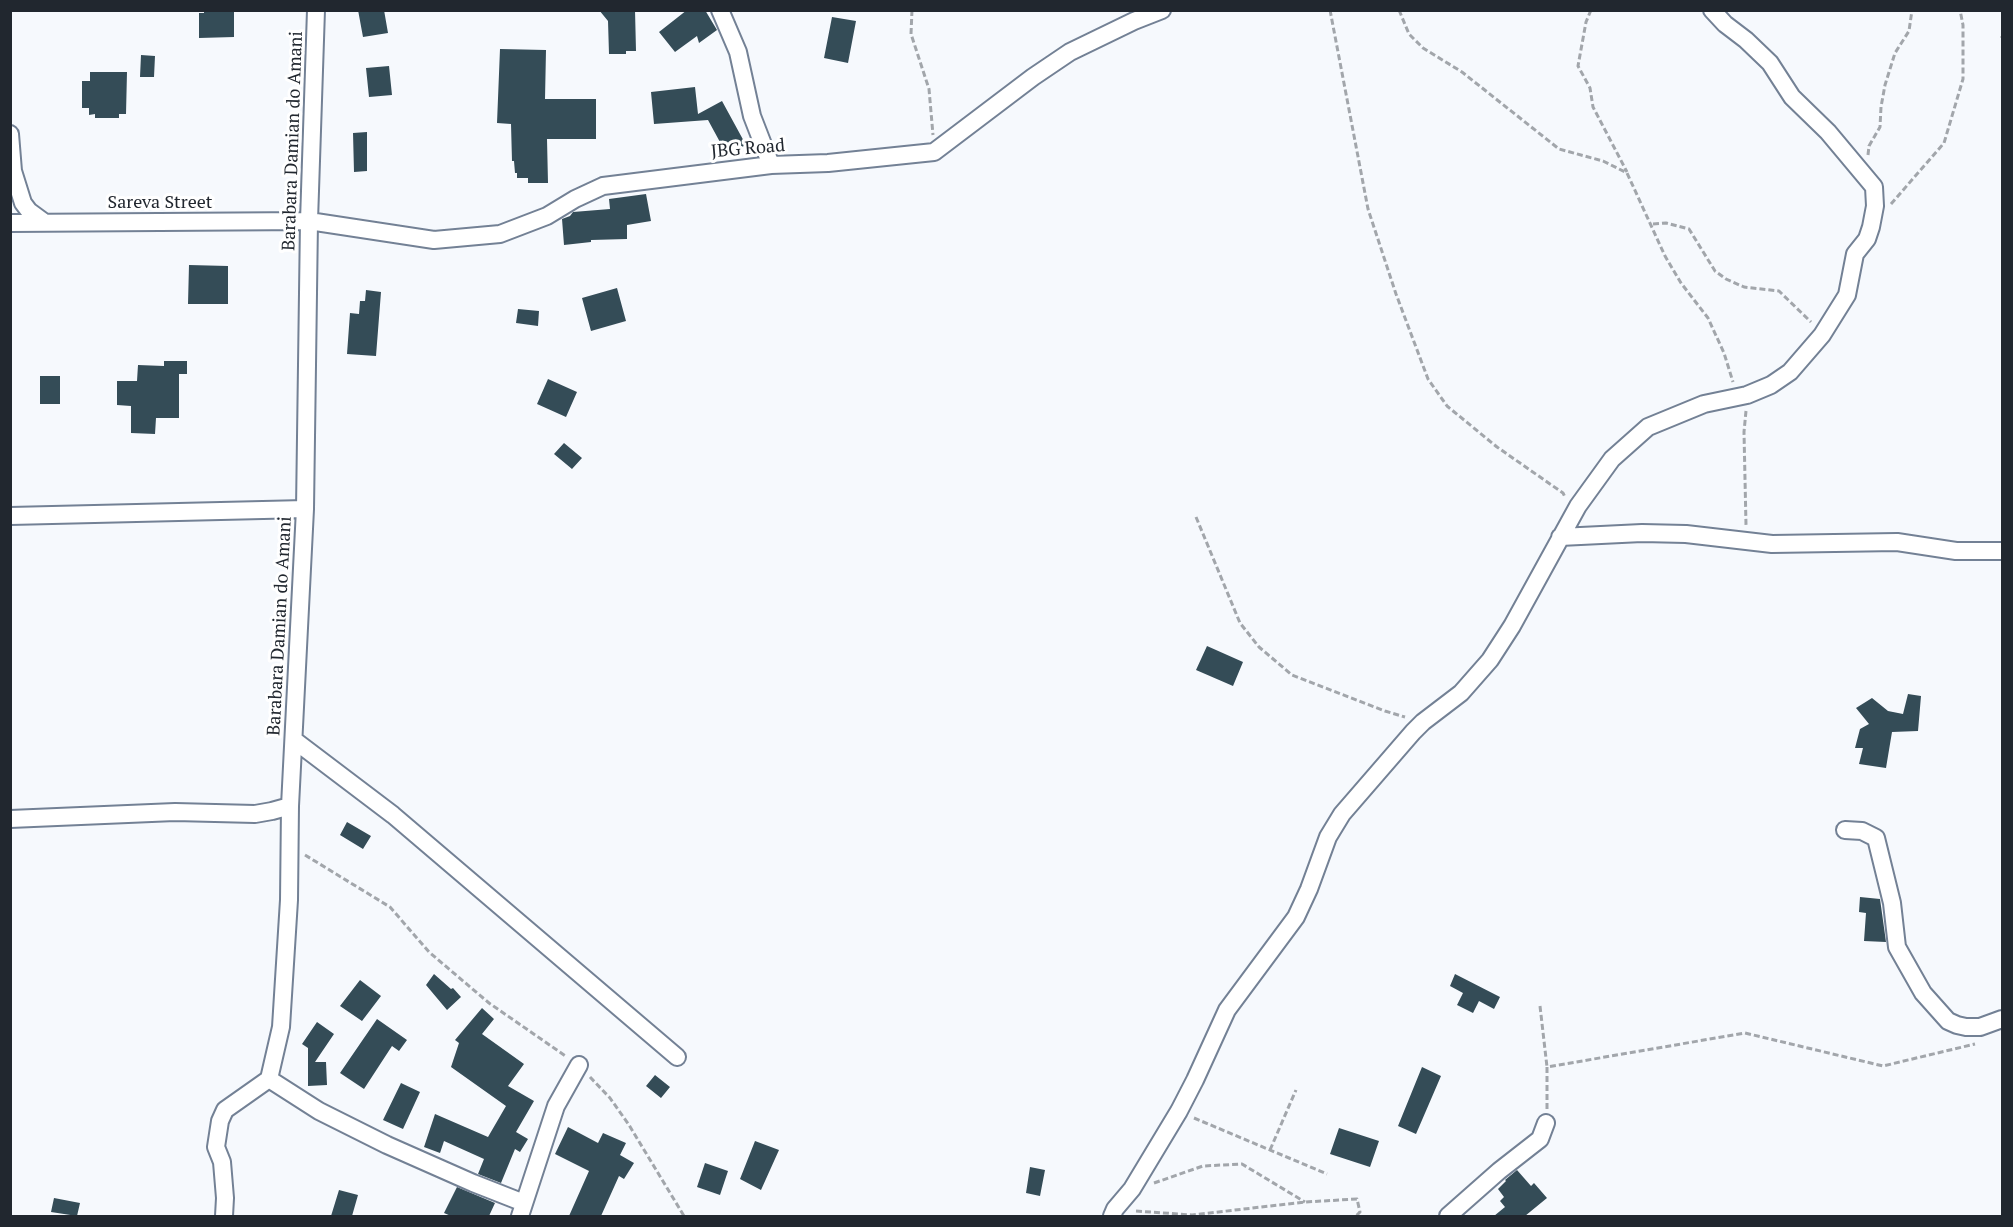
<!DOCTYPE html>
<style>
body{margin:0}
#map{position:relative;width:2013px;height:1227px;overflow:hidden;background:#f6f9fd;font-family:"PT Serif",serif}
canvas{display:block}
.frame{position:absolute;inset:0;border:12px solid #21272f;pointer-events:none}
</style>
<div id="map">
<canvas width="2013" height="1227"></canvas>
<div class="frame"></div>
</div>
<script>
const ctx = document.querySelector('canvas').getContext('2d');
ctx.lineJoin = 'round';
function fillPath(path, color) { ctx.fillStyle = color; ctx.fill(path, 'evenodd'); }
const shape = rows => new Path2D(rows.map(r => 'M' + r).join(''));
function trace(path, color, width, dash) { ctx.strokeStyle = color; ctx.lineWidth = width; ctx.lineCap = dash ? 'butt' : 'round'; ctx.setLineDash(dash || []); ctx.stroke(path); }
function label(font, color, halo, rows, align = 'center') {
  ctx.font = font + ' "PT Serif",serif'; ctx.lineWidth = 6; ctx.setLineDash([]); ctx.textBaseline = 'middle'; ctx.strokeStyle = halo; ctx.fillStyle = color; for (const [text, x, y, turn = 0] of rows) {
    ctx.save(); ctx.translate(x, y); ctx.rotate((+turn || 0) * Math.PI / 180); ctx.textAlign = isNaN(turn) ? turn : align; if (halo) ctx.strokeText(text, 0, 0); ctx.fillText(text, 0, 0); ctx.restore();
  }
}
const building = shape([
 [204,10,234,10,234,37,199,38,199,13,204,13],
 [358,10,384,10,388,33,363,37],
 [599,10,635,10,636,51,626,51,626,54,609,54,608,21],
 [687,10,705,10,717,30,699,43,697,36,675,52,659,32],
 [832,17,856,21,848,63,824,58],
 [500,49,546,50,545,99,596,99,596,139,547,139,548,183,528,183,528,178,517,178,517,173,515,173,514,161,512,161,511,124,497,123],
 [141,55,155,56,154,77,140,77],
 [389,66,392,95,369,97,366,68],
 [90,72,127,72,126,114,119,114,119,118,95,118,95,114,89,115,89,108,82,108,82,81,90,81],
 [695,87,698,114,722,101,746,145,727,155,708,120,654,124,651,92],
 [367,132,367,171,354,172,353,133],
 [646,194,651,221,627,225,627,239,591,240,591,242,564,245,562,219,570,216,573,212,610,209,609,199],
 [189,265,228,266,228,304,188,304],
 [617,288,626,321,591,331,582,298],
 [366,290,381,292,376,356,347,354,350,313,359,314,360,301,365,301],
 [518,309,539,311,538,326,516,323],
 [164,361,187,361,187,374,179,374,179,418,156,418,155,434,131,433,131,406,117,405,117,381,137,381,138,365,164,366],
 [40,376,60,376,60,404,40,404],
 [548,379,577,392,566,417,537,404],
 [564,443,582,458,572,469,554,454],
 [1207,646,1243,662,1233,686,1196,670],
 [1908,694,1921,696,1918,731,1892,732,1886,768,1859,764,1863,748,1855,748,1860,729,1869,724,1856,708,1872,698,1888,711,1903,714],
 [347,822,371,836,363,849,340,835],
 [1860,897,1880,899,1886,942,1864,941,1866,913,1859,912],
 [434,974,451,989,453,988,461,997,447,1010,426,985],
 [1455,974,1500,997,1494,1009,1479,1001,1473,1013,1457,1005,1463,993,1450,986],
 [360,980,381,996,362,1021,340,1006],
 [482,1008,494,1019,482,1034,524,1064,508,1086,534,1101,516,1132,528,1139,520,1152,515,1149,501,1183,478,1174,484,1159,444,1141,440,1153,424,1147,435,1114,488,1137,506,1106,451,1067,459,1043,455,1040],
 [377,1019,407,1040,399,1051,392,1046,364,1089,340,1073],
 [317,1022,334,1034,315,1062,326,1062,327,1085,308,1086,308,1048,302,1044],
 [1422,1067,1441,1076,1416,1134,1398,1126],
 [655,1075,670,1087,661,1098,646,1086],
 [401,1083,420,1092,403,1129,383,1120],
 [568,1127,598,1143,603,1133,626,1143,620,1155,634,1163,624,1179,619,1176,601,1216,569,1216,589,1171,555,1154],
 [1339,1128,1379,1141,1370,1167,1330,1154],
 [755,1141,779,1150,761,1190,740,1179],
 [705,1163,728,1171,720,1195,697,1187],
 [1030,1167,1045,1170,1040,1196,1026,1193],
 [1517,1170,1531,1186,1534,1183,1547,1198,1525,1216,1494,1216,1505,1207,1500,1201,1504,1197,1498,1189,1506,1181,1505,1180],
 [457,1187,495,1203,489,1216,451,1216,444,1213],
 [339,1190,358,1195,352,1216,331,1216],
 [54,1198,80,1203,77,1216,51,1212]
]);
const path = shape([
 [912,10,911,34,929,89,933,135],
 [1330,10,1368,209,1396,294,1428,379,1447,406,1497,447,1563,493,1565,497],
 [1399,10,1409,34,1423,48,1462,72,1559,149,1603,161,1627,173,1665,256,1681,283,1708,318,1724,353,1733,382],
 [1591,10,1586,22,1578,66,1590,88,1593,107,1627,172],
 [2002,36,2002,38],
 [1868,155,1869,146,1880,127,1881,107,1885,85,1895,53,1909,31,1912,10],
 [1891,204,1944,143,1963,79,1963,25,1960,10],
 [1653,224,1666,223,1689,229,1715,271,1726,279,1744,287,1779,291,1811,322],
 [1746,411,1744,432,1746,525],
 [1196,517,1240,623,1259,647,1292,675,1385,711,1405,717],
 [305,855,390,907,429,952,489,1003,567,1057],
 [1540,1006,1547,1067],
 [590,1077,610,1098,629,1125,684,1216],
 [1547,1109,1547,1067,1745,1033,1883,1066,1975,1044],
 [1194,1118,1327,1174],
 [1270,1150,1296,1090],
 [1154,1183,1203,1166,1242,1164,1305,1202],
 [1136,1211,1192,1215,1305,1202,1357,1199,1360,1212,1356,1216]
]);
const minor = shape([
 [720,10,738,52,752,116,771,165],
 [10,134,13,171,11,180],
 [13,171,23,203,29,211,44,222],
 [10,223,309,221,434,240,500,234,547,216,575,199,603,186,771,165,828,163,934,152,1033,77,1070,52,1134,21,1162,10],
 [10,516,305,509],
 [1560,537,1642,533,1686,534,1772,544,1897,542,1956,551,2002,551],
 [294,740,393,815,677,1057],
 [10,819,175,812,255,814,272,811,290,806],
 [1845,830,1862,831,1876,838,1892,903,1897,947,1923,993,1948,1021,1957,1025,1966,1027,1980,1027,2002,1019],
 [269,1079,319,1111,387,1145,473,1183,524,1203],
 [224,1216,225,1198,222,1162,216,1147,220,1121,225,1110,269,1079,281,1027,289,900,290,806,305,509,309,221,316,10],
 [520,1216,556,1106,579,1065],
 [1112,1216,1115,1209,1132,1189,1179,1111,1195,1080,1227,1010,1296,917,1309,889,1328,837,1342,814,1413,732,1423,722,1461,693,1490,660,1512,626,1578,506,1612,459,1648,427,1704,404,1747,395,1771,385,1790,372,1822,335,1847,295,1855,254,1867,239,1871,227,1875,206,1874,187,1828,132,1792,97,1770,63,1746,40,1725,24,1712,10],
 [1448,1216,1499,1171,1540,1139,1546,1123]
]);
const streetNames = [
 ["Barabara Damian do Amani",293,141,-88],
 ["JBG Road",748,149,-5],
 ["Sareva Street",160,203],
 ["Barabara Damian do Amani",280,626,-87]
];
fillPath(building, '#344c57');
trace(minor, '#738195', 20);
trace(path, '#a2a6ab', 3, [6, 3]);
trace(minor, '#fff', 16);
label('18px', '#21272f', '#fff', streetNames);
</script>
